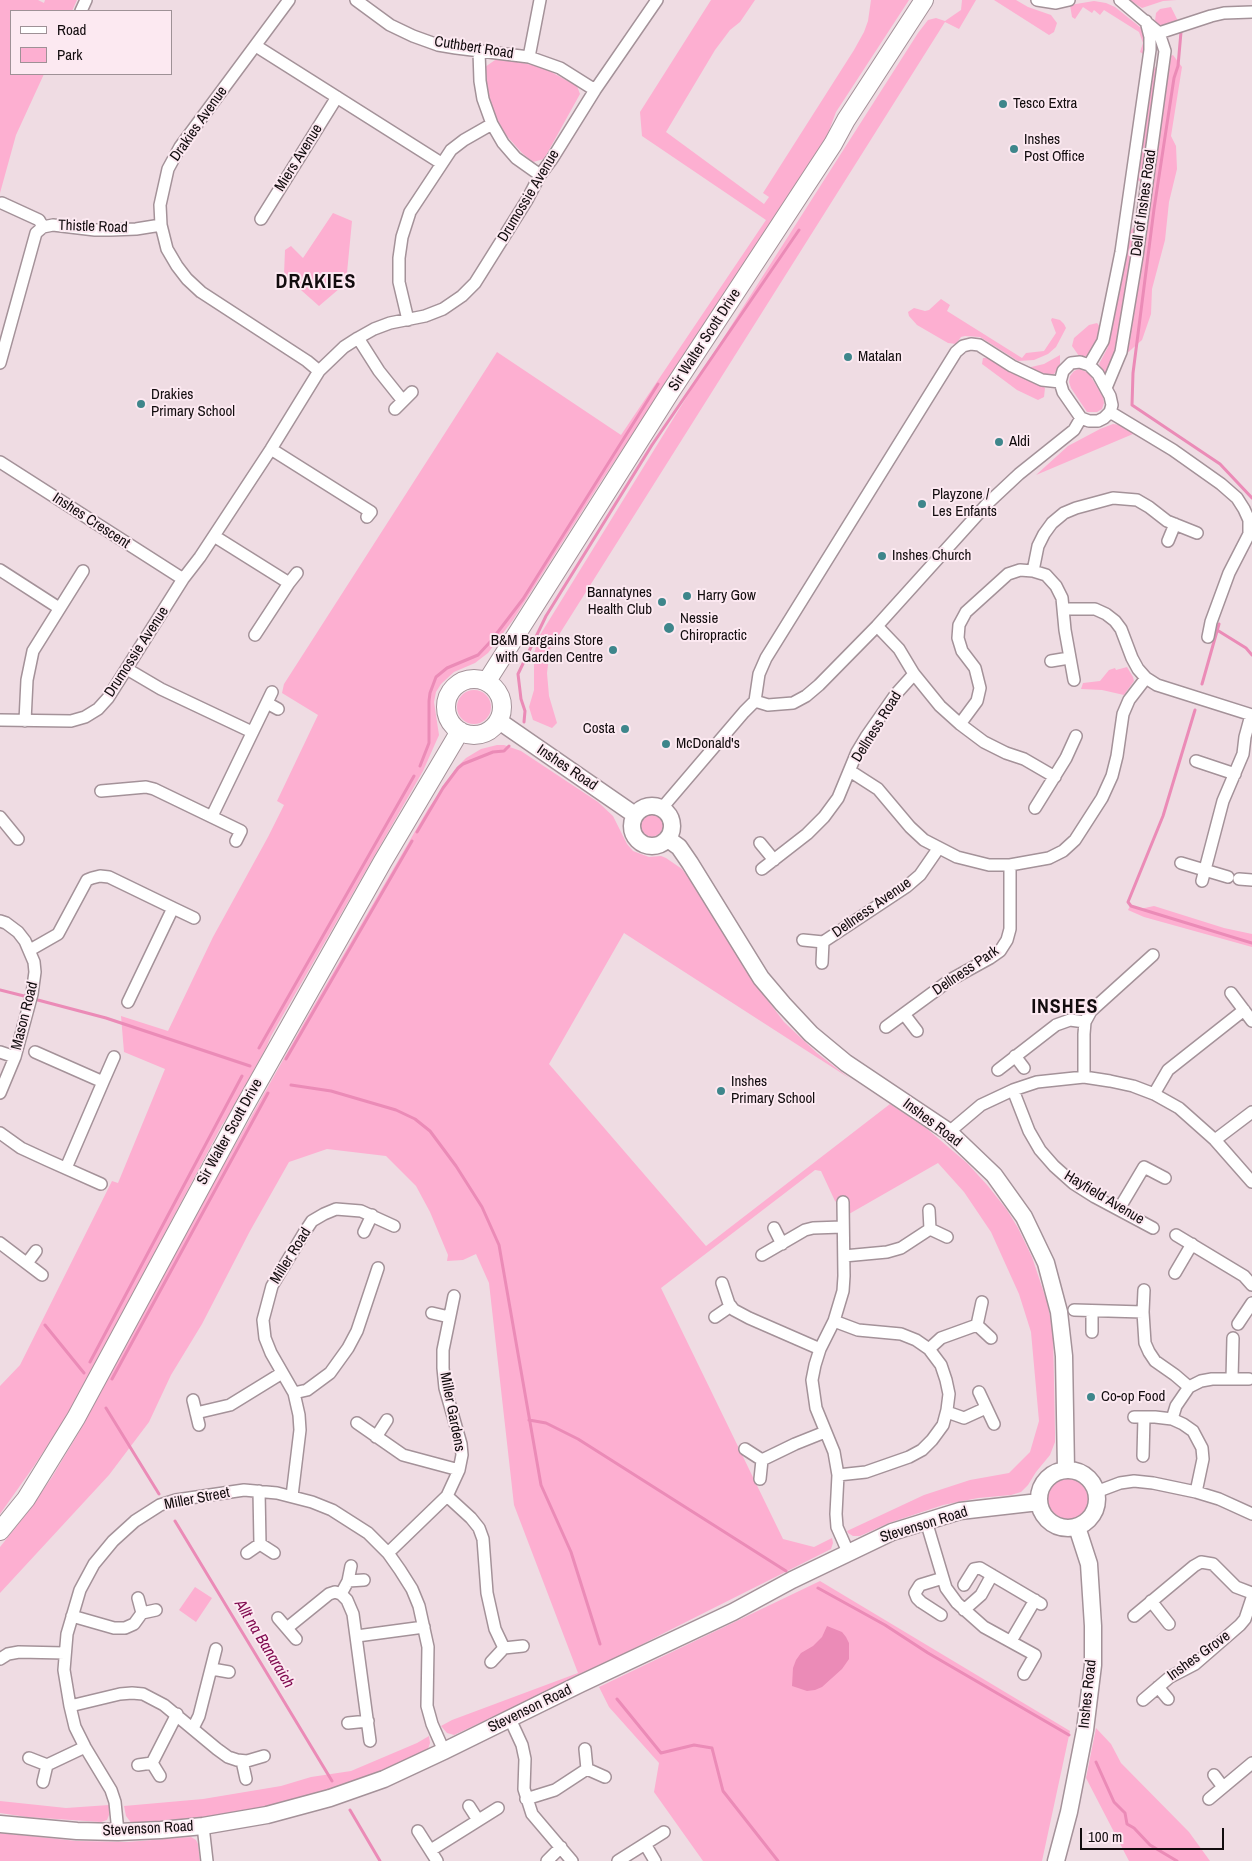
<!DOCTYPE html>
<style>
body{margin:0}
#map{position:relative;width:1252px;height:1861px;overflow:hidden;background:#efdce3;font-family:"Archivo Narrow",sans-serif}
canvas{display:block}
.legend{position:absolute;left:10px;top:10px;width:162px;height:65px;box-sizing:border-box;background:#fce9f1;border:1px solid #9e9196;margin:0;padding:6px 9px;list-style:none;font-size:15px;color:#120c0e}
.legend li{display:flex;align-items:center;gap:10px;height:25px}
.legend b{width:25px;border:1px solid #9e9196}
.scale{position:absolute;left:1080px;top:1828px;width:144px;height:22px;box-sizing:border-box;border:2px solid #120c0e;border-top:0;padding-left:6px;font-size:15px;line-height:18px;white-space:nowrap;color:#120c0e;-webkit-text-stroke:4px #fce9f1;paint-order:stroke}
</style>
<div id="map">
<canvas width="1252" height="1861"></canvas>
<ul class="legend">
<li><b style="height:6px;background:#fff"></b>Road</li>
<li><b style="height:14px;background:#fdafd1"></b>Park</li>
</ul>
<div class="scale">100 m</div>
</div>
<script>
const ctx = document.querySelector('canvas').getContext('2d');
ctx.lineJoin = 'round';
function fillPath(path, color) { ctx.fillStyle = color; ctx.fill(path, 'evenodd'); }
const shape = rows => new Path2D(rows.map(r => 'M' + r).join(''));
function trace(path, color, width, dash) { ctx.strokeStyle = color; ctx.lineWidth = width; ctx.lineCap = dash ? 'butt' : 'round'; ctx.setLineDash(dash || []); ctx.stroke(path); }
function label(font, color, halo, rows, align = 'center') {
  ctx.font = font + ' "Archivo Narrow",sans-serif'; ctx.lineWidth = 4; ctx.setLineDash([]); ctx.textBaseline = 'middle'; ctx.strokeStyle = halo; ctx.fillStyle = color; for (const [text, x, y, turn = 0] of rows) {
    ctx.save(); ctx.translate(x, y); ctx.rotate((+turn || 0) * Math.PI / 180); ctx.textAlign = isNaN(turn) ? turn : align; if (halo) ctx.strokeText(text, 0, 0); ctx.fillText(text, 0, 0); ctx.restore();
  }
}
const green = shape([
 [0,0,38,0,44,3,45,0,77,0,72,11,11,11,11,74,44,74,16,135,0,193],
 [711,0,755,0,740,22,730,30,715,50,666,132,764,204,769,197,763,193,854,50,864,32,868,21,871,0,909,0,836,112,827,136,781,206,783,208,602,480,513,620,488,653,475,663,454,672,441,684,436,692,434,702,439,735,423,771,271,1036,266,1048,231,1112,222,1125,73,1407,34,1466,0,1514,0,1386,20,1365,112,1181,118,1183,165,1069,124,1052,121,1016,168,1031,213,937,268,837,284,805,277,801,318,715,282,693,284,684,497,352,621,435,766,220,642,136,640,112],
 [962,0,976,0,959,29,945,22,550,649,547,673,549,696,557,723,552,728,533,720,529,707,534,690,534,653,540,635,715,351,918,33,928,20,936,18,945,21,961,10],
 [994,0,1016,0,1028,7,1051,15,1057,23,1054,32,1049,35],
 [1129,0,1177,0,1163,1,1142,8],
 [1094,1,1106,3,1115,7,1145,31,1145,55,1140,52,1143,43,1139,32,1104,10,1100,15,1094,10,1092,13,1083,7,1075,19,1072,17,1070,5],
 [1171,7,1180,25,1161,27,1155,21,1156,13,1160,9],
 [1173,55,1182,67,1171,136,1176,146,1177,169,1169,202,1165,240,1152,289,1151,314,1142,340,1124,356,1105,375,1099,364,1108,347,1107,341,1127,234,1139,222,1144,184,1136,179,1151,73,1161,60],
 [498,58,542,67,577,86,580,94,544,159,533,162,522,153,505,134,495,115,488,93,485,67],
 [333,213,352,221,346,283,319,306,284,275,285,250,291,246,303,258],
 [941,299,950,305,947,311,1022,358,1026,353,1044,351,1056,333,1051,320,1052,318,1060,320,1064,324,1066,328,1056,347,1048,354,1034,360,1018,361,980,337,965,336,961,337,956,344,948,343,917,325,909,316,908,312,914,308,925,311,929,310],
 [1097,323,1101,328,1100,341,1091,354,1086,356,1079,356,1072,346,1074,338,1089,325],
 [1060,355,1060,366,1054,374,1047,375,1027,368,1044,364],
 [994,357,1037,381,1045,388,1044,397,1038,400,1017,390,982,364,983,358],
 [1079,369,1087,372,1090,375,1103,397,1104,403,1102,409,1097,412,1087,412,1071,388,1069,382,1070,376,1074,371],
 [1113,424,1121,425,1150,440,1133,434,1036,475,1068,446,1100,429],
 [1127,667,1133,677,1134,681,1124,695,1102,690,1081,689,1083,683,1100,681,1109,670,1115,668,1116,670],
 '457 707a17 17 0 1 1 34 0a17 17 0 1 1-34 0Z',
 [497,745,504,745,521,751,598,802,613,816,627,844,633,851,649,857,661,856,666,858,682,869,690,880,748,974,784,1022,817,1053,849,1078,624,933,549,1064,706,1246,890,1104,926,1128,967,1163,988,1186,1007,1210,1018,1228,1032,1257,1047,1302,1053,1330,1055,1433,1055,1442,1050,1455,1036,1472,1028,1485,1021,1492,1011,1495,978,1498,943,1505,889,1523,860,1536,853,1536,848,1533,847,1531,924,1495,970,1480,1009,1473,1030,1452,1039,1421,1031,1332,1019,1294,991,1232,964,1192,938,1163,849,1214,835,1201,821,1171,815,1170,661,1288,783,1539,814,1547,832,1538,833,1543,831,1549,664,1633,581,1676,454,1735,447,1733,441,1726,452,1720,578,1673,514,1505,489,1283,476,1254,463,1260,447,1261,448,1255,430,1212,416,1186,386,1156,327,1149,289,1162,250,1231,202,1324,171,1375,149,1422,109,1475,0,1593,0,1547,28,1512,52,1477,85,1422,88,1414,203,1202,305,1021,428,809,458,766,466,758,481,749],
 '639 825a12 12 0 1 1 24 0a12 12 0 1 1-24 0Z',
 [1130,906,1140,909,1154,906,1224,928,1252,934,1252,947,1144,917,1128,910],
 '1046 1499a21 21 0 1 1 42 0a21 21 0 1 1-42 0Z',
 [820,1581,1070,1731,1042,1861,703,1861,654,1792,659,1763,609,1707,599,1687],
 [195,1587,212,1598,196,1622,179,1610],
 [1096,1728,1111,1744,1121,1763,1189,1832,1210,1861,1129,1861,1086,1778],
 [429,1736,430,1743,428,1749,383,1771,346,1785,294,1801,221,1816,179,1821,132,1824,126,1816,124,1806,203,1799,281,1786,311,1777,351,1771,417,1743],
 [0,1801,66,1808,109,1805,109,1815,107,1820,101,1822,27,1817,0,1813],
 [0,1833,77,1841,127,1842,191,1837,196,1840,198,1844,200,1861,0,1861]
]);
const water = shape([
 [827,1626,842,1632,846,1637,849,1643,849,1659,842,1669,822,1687,815,1690,807,1691,792,1686,793,1668,796,1660,801,1653,813,1646,822,1637]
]);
const stream = shape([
 [1181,32,1178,66,1174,78,1154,209,1133,373,1132,405,1220,464,1252,498],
 [1217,630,1246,648,1252,655],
 [1202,684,1219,624],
 [1195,710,1163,816,1128,902,1131,906,1252,943],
 [524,722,525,711,521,699,518,674,546,616,652,445,799,230],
 [420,766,429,743,429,701,430,693,436,677,447,668,478,655,491,641,523,599,658,384],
 [417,832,443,788,458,768,463,764,493,752,504,751,509,746],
 [0,990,28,997],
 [34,999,106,1018,250,1066],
 [259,1048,414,776],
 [286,1059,412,841],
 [291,1085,331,1091,396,1110,415,1119,430,1131,456,1166,482,1207,499,1245,541,1485,571,1552,600,1644],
 [45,1325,84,1373],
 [90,1362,242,1076],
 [112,1379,268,1093],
 [106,1408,159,1494],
 [529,1420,546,1423,578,1439,786,1571],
 [175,1521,332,1781],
 [818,1588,885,1625,928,1653,1069,1735],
 [617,1699,661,1753,694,1745,712,1748,723,1791,778,1861],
 [1096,1762,1114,1802,1125,1813,1127,1824,1134,1828,1150,1845,1177,1861],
 [350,1810,380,1861]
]);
const street = shape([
 [289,0,180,147,168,169,160,205,161,225,167,249,177,266,187,279,201,292,307,361,319,371],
 [356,0,390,25,413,36,438,45,456,48,529,57,560,68,595,90],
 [1037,0,1056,3,1069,0],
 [81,11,86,0],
 [1159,33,1211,16,1224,13,1252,12],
 [256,46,441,163],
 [479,51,480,81,483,99,492,124,503,143,516,158,540,175],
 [529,57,540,0],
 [2,203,39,220,43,227],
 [261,219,337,97],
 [408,320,399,282,399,258,402,237,410,212,451,150,464,140,492,124],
 [358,338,379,371,403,401],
 [1080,362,1089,365,1098,374,1110,396,1112,405,1110,412,1104,418,1098,421,1089,421,1081,418,1063,392,1060,382,1063,371,1071,363,1080,362],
 [0,363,36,233,43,227,53,225,95,230,111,230,136,229,161,225],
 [1089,365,1103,341,1121,252,1150,50,1150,37,1146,21],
 [1106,388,1121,352,1137,256,1165,51,1159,33,1120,0],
 [395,409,412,392],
 [1110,412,1173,450,1221,484,1237,498,1244,509,1249,520,1249,534,1229,573,1211,622,1208,637],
 [271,449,371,512,367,517],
 [0,462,183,579],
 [214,536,289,583,255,635],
 [1168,541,1175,524],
 [0,570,59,608],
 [1033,571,1038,546,1044,534,1052,523,1064,513,1076,508,1113,498,1137,500,1149,507,1167,521,1197,533],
 [289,583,297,573],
 [1063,609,1095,609,1106,614,1115,621,1121,629,1132,658,1138,669,1146,678,1157,685,1252,715],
 [877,626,899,649,914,674,940,706,960,724,984,742,1006,753,1024,759,1055,777],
 [1051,661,1069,658],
 [127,669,161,689,252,732],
 [755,701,768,705,793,703,806,696,819,685,877,626,988,503,1019,474,1074,430,1081,418],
 [267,703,278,709],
 [0,720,71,721,85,717,98,709,108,698,183,579,200,557,271,449,319,371,344,347,358,338,374,329,390,323,425,316,443,309,462,296,475,283,527,200,540,175,552,159,595,90,657,0],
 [25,721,27,680,33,651,83,571],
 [960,724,977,701,980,688,975,668,962,651,958,638,959,625,966,612,1008,574,1020,570,1033,571,1046,575,1056,586,1062,598,1065,630,1074,680],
 [1196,761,1235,774],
 [850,771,878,789,910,827,924,840,957,857,989,865,1010,865,1049,858,1063,851,1075,840,1102,798,1112,776,1117,756,1123,714,1129,700,1146,678],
 [101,791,146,787,154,789,241,831,236,841],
 [662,808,744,712,755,701,759,674,766,658,956,352,963,346,971,344,979,345,1012,366,1042,380,1060,382],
 [1035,808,1066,758,1076,736],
 [212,816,272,692],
 [0,817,18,839],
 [760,843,774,860],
 [1181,863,1228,877],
 [762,869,807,834,824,817,838,798,857,752,866,737,896,694,914,674],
 [1239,879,1252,880],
 [1202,881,1223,801,1243,754,1245,737,1251,715],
 [173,908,194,918],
 [0,921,6,923,18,932,25,941,34,962,35,972,32,994,15,1057,0,1093],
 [803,940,823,942,822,963],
 [823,942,906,887,920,875,938,849],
 [30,950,58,934,87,880,92,878,100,876,109,877,173,908,128,1002],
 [1231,993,1252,1021],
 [904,1014,917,1031],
 [886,1027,950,980,990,958,1000,951,1007,940,1010,929,1010,865],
 [0,1052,15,1057],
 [35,1052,103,1082,66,1168],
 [1015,1056,1024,1068],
 [998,1070,1056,1025,1070,1020,1085,1022],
 [1084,1077,1084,1034,1085,1022,1091,1011,1153,955],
 [103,1082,114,1057],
 [1013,1090,1029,1131,1040,1150,1054,1166,1073,1183,1095,1197,1153,1228],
 [1154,1094,1168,1070,1244,1010],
 [949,1132,981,1105,1013,1090,1037,1082,1084,1077,1110,1081,1133,1086,1154,1094,1179,1108,1215,1140,1252,1182],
 [0,1133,21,1148,47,1160,101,1184],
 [1215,1140,1252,1112],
 [843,1202,844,1276,843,1291,834,1321,820,1349,815,1365,812,1380,816,1408,834,1452,838,1475,836,1514,837,1527,848,1552],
 [1119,1209,1144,1167,1165,1178],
 [929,1210,930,1229,947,1237],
 [774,1228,782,1244],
 [364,1232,372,1215],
 [1176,1235,1244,1276,1252,1285],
 [0,1243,42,1275],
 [762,1255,805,1230,813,1228,842,1227],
 [844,1256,887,1252,901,1248,930,1229],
 [27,1263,36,1251],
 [1175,1273,1192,1244],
 [722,1283,729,1304,734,1310,749,1318,820,1349],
 [982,1302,977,1325,991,1338],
 [1074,1310,1143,1312,1145,1343,1149,1352,1155,1361,1175,1375,1189,1387],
 [1143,1312,1144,1290],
 [432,1313,449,1317],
 [715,1317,731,1306],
 [834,1321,858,1330,901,1334,916,1340,929,1349,941,1365,946,1380,949,1394,947,1410,943,1425,932,1440,922,1450,909,1457,866,1472,838,1475],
 [1238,1324,1252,1303],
 [1092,1332,1092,1311],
 [929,1349,941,1338,977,1325],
 [1232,1379,1233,1338],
 [979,1392,994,1424],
 [294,1393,307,1390,330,1373,348,1348,357,1331,378,1268],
 [193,1400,199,1425],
 [947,1412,964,1418,986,1408],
 [196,1413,230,1405,282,1373],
 [1134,1417,1155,1417,1172,1419,1183,1424,1193,1431,1202,1448,1203,1459,1196,1492],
 [1172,1419,1176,1406,1189,1387,1201,1381,1212,1379,1249,1379],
 [357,1423,403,1455,459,1470],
 [376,1437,387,1420],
 [745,1449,762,1460,760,1479],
 [1143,1456,1144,1417],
 [762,1460,795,1444,825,1432],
 [259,1491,260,1544],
 [1096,1492,1120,1483,1134,1481,1153,1483,1196,1492,1219,1499,1252,1514],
 [292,1496,300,1430,299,1415,294,1393,271,1353,265,1338,263,1320,272,1286,304,1233,312,1221,324,1214,336,1209,361,1211,394,1226],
 [447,1496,471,1518,479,1528,483,1539,487,1593,495,1629,504,1648],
 [926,1521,946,1588,957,1603,984,1627,1035,1655,1024,1674],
 [247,1553,260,1544,274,1553],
 [388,1553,447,1496,459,1470,462,1455,461,1444,445,1388,443,1368,443,1350,454,1296],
 [348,1581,364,1580],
 [964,1585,974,1569,980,1568,1041,1604],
 [341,1594,348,1581,351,1566],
 [138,1598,142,1613,156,1610],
 [1151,1601,1169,1624],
 [964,1610,981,1595,992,1575],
 [941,1615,921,1602,917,1598,915,1593,920,1585,943,1578],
 [72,1616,114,1628,125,1628,134,1624,142,1613],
 [1134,1616,1194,1566,1201,1562,1213,1564,1236,1587,1252,1593],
 [278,1618,296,1639],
 [287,1628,329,1594,335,1592,341,1594,347,1600,353,1614,370,1741],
 [357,1636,424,1627],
 [1011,1641,1035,1600],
 [0,1659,8,1654,19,1652,65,1653],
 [491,1662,504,1648,523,1646],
 [212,1669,229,1672],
 [1158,1687,1168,1699],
 [1143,1700,1170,1677,1195,1664,1240,1625,1245,1619,1252,1598],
 [70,1706,120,1694,132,1693,143,1694,164,1705,217,1749,228,1757,237,1760,247,1761,264,1756],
 [510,1719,522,1745,525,1759,524,1789,532,1814,572,1861],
 [348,1723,368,1721],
 [193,1728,199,1716,216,1649],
 [585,1749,587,1769,605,1777],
 [29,1758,47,1765,43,1782],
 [242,1761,246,1779],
 [152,1763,177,1714],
 [47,1765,85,1747],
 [138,1765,152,1763,160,1776],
 [1214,1775,1223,1787],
 [526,1799,555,1790,587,1769],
 [1209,1799,1252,1763],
 [469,1806,478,1820],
 [203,1826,207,1861],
 [418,1831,437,1861],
 [118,1832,115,1802,111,1790,85,1747,75,1727,70,1706,64,1670,67,1634,80,1590,94,1564,113,1541,135,1521,160,1505,176,1500,244,1490,277,1493,312,1502,332,1510,368,1533,388,1553,400,1570,412,1589,419,1606,428,1647,427,1706,432,1724,444,1751],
 [645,1844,655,1861],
 [431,1850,498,1808],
 [547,1861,561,1847],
 [618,1861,664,1832]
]);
const secondary = shape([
 [499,721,635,815],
 '632 826a20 20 0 1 1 40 0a20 20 0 1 1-40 0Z',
 [668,839,679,847,690,863,761,978,783,1004,811,1034,846,1063,949,1132,994,1175,1024,1217,1046,1263,1059,1312,1064,1356,1066,1470],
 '1039 1499a29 29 0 1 1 58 0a29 29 0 1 1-58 0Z',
 [0,1824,77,1831,118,1832,161,1830,203,1826,267,1815,330,1798,384,1779,444,1751,580,1684,733,1612,792,1580,892,1532,960,1511,1039,1502],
 [1056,1861,1069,1812,1085,1730,1093,1665,1093,1626,1089,1564,1077,1527]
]);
const primary = shape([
 '446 707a28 28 0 1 1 56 0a28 28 0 1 1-56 0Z',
 [487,681,671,391,833,144,846,120,924,0],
 [0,1531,26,1499,76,1418,243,1109,383,861,460,731]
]);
const markers = [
 [1003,104,5,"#3e868b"],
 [1014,149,5,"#3e868b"],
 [848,357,5,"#3e868b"],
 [141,404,5,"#3e868b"],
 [999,442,5,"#3e868b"],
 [922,504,5,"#3e868b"],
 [882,556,5,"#3e868b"],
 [687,596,5,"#3e868b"],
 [662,602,5,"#3e868b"],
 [669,628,6,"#3e868b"],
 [613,650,5,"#3e868b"],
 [625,729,5,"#3e868b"],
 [666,744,5,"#3e868b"],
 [721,1091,5,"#3e868b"],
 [1091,1397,5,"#3e868b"]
];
const streetNames = [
 ["Cuthbert Road",474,48,9],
 ["Drakies Avenue",199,124,-55],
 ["Miers Avenue",299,158,-58],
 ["Drumossie Avenue",529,196,-59],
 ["Dell of Inshes Road",1144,203,-82],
 ["Thistle Road",93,227,2],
 ["Sir Walter Scott Drive",705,340,-57],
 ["Inshes Crescent",91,521,33],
 ["Drumossie Avenue",137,652,-57],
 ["Dellness Road",877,727,-58],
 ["Inshes Road",567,768,34],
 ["Dellness Avenue",872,908,-35],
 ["Dellness Park",966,971,-34],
 ["Mason Road",25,1016,-76],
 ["Inshes Road",932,1123,37],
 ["Sir Walter Scott Drive",230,1132,-61],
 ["Hayfield Avenue",1104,1198,31],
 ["Miller Road",291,1256,-58],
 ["Miller Gardens",452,1412,79],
 ["Miller Street",197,1499,-11],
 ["Stevenson Road",924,1525,-17],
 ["Inshes Grove",1199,1656,-36],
 ["Inshes Road",1088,1694,-84],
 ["Stevenson Road",530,1709,-26],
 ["Stevenson Road",148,1829,-3]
];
const poiNames = [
 ["Tesco Extra",1013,104],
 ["Inshes",1024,140],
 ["Post Office",1024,157],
 ["Matalan",858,357],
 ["Drakies",151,395],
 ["Primary School",151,412],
 ["Aldi",1009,442],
 ["Playzone /",932,495],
 ["Les Enfants",932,512],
 ["Inshes Church",892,556],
 ["Bannatynes",652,593,"right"],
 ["Health Club",652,610,"right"],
 ["Harry Gow",697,596],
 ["Nessie",680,619],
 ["Chiropractic",680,636],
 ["B&M Bargains Store",603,641,"right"],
 ["with Garden Centre",603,658,"right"],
 ["Costa",615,729,"right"],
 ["McDonald's",676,744],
 ["Inshes",731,1082],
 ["Primary School",731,1099],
 ["Co-op Food",1101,1397]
];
const waterNames = [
 ["Allt na Banaraich",264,1644,59]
];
const districtNames = [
 ["DRAKIES",316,283],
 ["INSHES",1065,1008]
];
fillPath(green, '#fdafd1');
fillPath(water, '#eb8bb7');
trace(stream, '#eb8bb7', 3);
trace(street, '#a49299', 14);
trace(secondary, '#a49299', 19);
trace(primary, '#a49299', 20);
trace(street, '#fff', 11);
trace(secondary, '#fff', 16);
trace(primary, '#fff', 18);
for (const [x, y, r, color] of markers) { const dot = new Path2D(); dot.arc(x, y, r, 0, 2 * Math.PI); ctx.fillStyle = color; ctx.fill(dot); trace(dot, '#fce9f1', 2); }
label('15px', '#120c0e', '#fce9f1', streetNames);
label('15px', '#120c0e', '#fce9f1', poiNames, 'left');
label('italic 16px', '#800a50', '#fce9f1', waterNames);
ctx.letterSpacing = '1px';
label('bold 20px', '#120c0e', '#fce9f1', districtNames);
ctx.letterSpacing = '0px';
</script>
